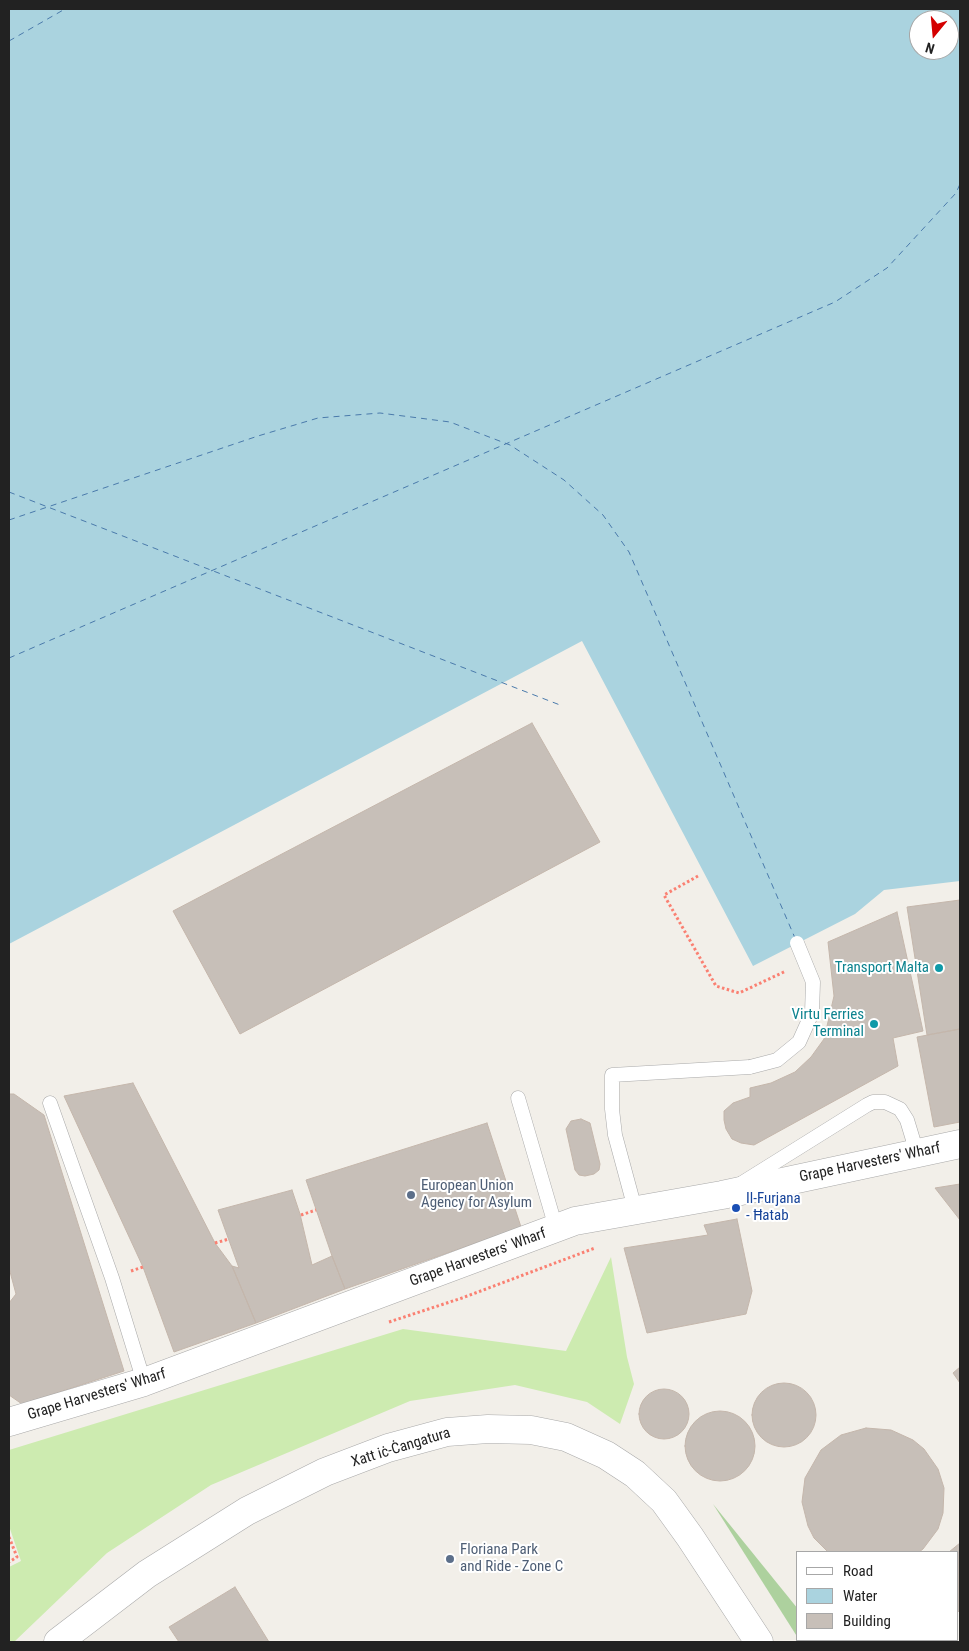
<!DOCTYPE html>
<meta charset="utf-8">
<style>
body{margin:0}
#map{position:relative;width:969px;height:1651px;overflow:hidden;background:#f2efe9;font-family:"Roboto Condensed",sans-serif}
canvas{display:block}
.frame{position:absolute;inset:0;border:10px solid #222;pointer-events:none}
.legend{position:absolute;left:796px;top:1551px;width:162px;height:90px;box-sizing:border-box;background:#fff;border:1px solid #a7a7a7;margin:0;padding:6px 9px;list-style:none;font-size:15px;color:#222}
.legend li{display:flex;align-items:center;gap:10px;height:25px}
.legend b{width:25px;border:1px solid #a7a7a7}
.north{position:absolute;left:909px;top:10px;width:50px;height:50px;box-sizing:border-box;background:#fff;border:1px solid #a7a7a7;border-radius:50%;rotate:197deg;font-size:14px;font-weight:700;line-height:20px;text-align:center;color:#222}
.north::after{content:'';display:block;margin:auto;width:18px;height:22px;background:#d40000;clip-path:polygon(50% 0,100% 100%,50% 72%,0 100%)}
</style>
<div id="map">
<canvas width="969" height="1651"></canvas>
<div class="frame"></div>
<ul class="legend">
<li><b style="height:6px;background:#fff"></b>Road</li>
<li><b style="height:14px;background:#aad3df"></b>Water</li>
<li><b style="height:14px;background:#c7bfb8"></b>Building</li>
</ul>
<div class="north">N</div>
</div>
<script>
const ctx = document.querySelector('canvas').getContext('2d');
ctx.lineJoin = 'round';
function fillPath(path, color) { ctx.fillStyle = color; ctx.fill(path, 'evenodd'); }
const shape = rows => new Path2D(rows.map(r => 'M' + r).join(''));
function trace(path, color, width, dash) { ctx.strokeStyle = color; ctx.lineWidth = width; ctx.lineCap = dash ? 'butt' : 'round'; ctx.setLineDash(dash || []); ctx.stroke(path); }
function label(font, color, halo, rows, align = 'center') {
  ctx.font = font + ' "Roboto Condensed",sans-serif'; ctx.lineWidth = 4; ctx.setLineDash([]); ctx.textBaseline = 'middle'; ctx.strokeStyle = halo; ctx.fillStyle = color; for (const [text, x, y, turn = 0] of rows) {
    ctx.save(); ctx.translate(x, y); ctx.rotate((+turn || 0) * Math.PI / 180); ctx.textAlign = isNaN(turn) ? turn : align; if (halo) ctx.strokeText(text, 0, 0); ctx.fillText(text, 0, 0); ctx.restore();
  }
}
const grass = shape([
 [611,1257,627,1357,634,1384,620,1424,587,1402,515,1385,410,1401,211,1485,107,1553,14,1642,9,1642,9,1567,21,1561,9,1526,9,1450,403,1329,566,1351]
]);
const forest = shape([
 [713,1504,798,1609,798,1638]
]);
const water = shape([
 [9,9,960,9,960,881,884,890,855,914,753,966,582,641,9,944],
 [919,20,949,20,949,50,919,50]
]);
const ferry = shape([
 [9,41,65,9],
 [9,492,560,705],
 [9,520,258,436,318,418,380,413,450,422,510,445,564,480,603,515,629,552,795,938],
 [9,658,835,302,887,268,956,193,960,184]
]);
const building = shape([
 [532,723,600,842,240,1034,173,911,532,723],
 [960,900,960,1029,927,1035,907,907,960,900],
 [897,912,923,1031,893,1038,898,1066,754,1145,741,1143,732,1139,726,1129,724,1120,724,1111,733,1103,750,1097,750,1088,771,1083,795,1072,811,1057,824,1039,834,996,828,942,897,912],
 [960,1029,960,1122,934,1127,917,1037,960,1029],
 [133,1083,215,1243,232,1266,256,1323,174,1352,143,1267,64,1096,133,1083],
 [9,1094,14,1094,44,1115,124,1371,22,1404,9,1395,9,1303,16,1294,9,1268,9,1094],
 [581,1119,590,1123,600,1164,599,1170,594,1174,585,1176,579,1175,575,1170,566,1129,571,1121,581,1119],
 [487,1123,521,1227,345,1289,332,1256,306,1180,487,1123],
 [960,1184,960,1220,935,1188,960,1184],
 [292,1190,300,1214,312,1265,332,1256,345,1289,256,1323,232,1266,239,1268,218,1210,292,1190],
 [737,1219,752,1291,746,1314,647,1333,624,1248,708,1235,704,1225,737,1219],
 [960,1367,960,1383,953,1373,960,1367],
 '752 1415a32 32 0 1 1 64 0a32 32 0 1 1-64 0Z',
 '639 1414a25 25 0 1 1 50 0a25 25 0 1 1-50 0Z',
 '685 1446a35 35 0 1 1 70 0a35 35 0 1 1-70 0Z',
 [866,1428,891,1430,913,1440,924,1449,938,1469,944,1488,943,1513,938,1529,923,1549,919,1552,828,1552,814,1538,808,1526,802,1502,805,1478,821,1450,841,1435,866,1428],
 [960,1543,960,1613,958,1611,958,1552,949,1552,960,1543],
 [235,1587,269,1642,179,1642,169,1627,235,1587],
 [838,1640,936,1640,936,1642,839,1642,838,1640]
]);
const path = shape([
 [698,876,664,895,716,986,739,993,786,971],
 [301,1215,316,1210],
 [215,1243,229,1239],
 [131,1271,143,1267],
 [389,1322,462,1298,595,1248],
 [9,1537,17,1557,9,1562]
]);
const service = shape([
 [518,1098,556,1228],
 [50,1103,112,1278,144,1382],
 [742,1183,867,1105,873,1102,885,1102,900,1109,907,1120,917,1153],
 [635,1209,615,1135,612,1109,612,1075,750,1067]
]);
const tertiary = shape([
 [9,1422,144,1382,575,1221,722,1195,960,1144],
 [58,1642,147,1574,247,1511,325,1472,388,1448,447,1432,488,1429,531,1430,566,1437,606,1455,635,1474,664,1501,690,1537,759,1642]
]);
const serviceBridge = shape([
 [750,1067,777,1060,799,1042,812,1013,813,982,797,943]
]);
const markers = [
 [939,968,5,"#0f9aa8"],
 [874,1024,5,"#0f9aa8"],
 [411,1195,5,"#5c6f8a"],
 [736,1208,5,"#1a4fb4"],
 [450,1559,5,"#5c6f8a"]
];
const cultureNames = [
 ["Transport Malta",929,968],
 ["Virtu Ferries",864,1015],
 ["Terminal",864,1032]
];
const streetNames = [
 ["Grape Harvesters' Wharf",870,1163,-12],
 ["Grape Harvesters' Wharf",478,1258,-20],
 ["Grape Harvesters' Wharf",97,1395,-17],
 ["Xatt iċ-Ċangatura",401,1448,-17]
];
const serviceNames = [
 ["European Union",421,1186],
 ["Agency for Asylum",421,1203],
 ["Floriana Park",460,1550],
 ["and Ride - Zone C",460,1567]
];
const transitNames = [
 ["Il-Furjana",746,1199],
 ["- Ħatab",746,1216]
];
fillPath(grass, '#cdebb0');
fillPath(forest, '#add19e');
fillPath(water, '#aad3df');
trace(ferry, '#4a7aab', 1, [6, 5]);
fillPath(building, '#c7bfb8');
trace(building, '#c4b6ab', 1);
trace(service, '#a9a9a9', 15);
trace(tertiary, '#a9a9a9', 29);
trace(path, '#fa8072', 3, [2.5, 2.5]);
trace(service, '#fff', 14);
trace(tertiary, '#fff', 28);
trace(serviceBridge, '#a9a9a9', 15, []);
trace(serviceBridge, '#fff', 14);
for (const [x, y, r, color] of markers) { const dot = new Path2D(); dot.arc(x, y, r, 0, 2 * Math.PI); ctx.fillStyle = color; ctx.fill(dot); trace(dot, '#fff', 2); }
label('15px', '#0d838f', '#fff', cultureNames, 'right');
label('15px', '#222', '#fff', streetNames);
label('15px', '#4e5e75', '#fff', serviceNames, 'left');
label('15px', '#164399', '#fff', transitNames, 'left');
</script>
